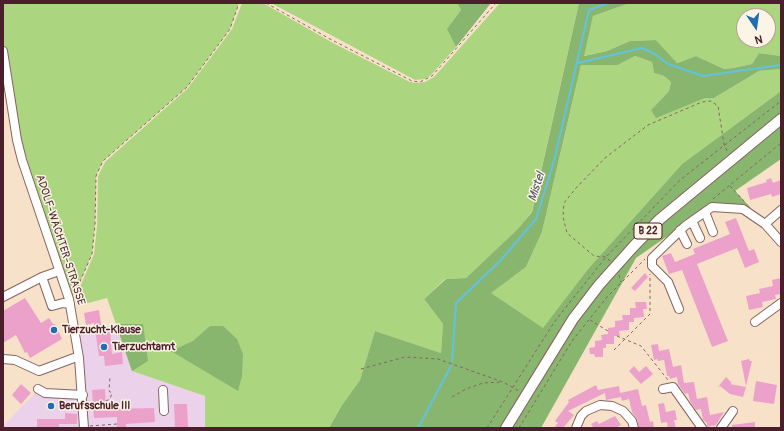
<!DOCTYPE html>
<meta charset="utf-8">
<style>
body{margin:0}
#map{position:relative;width:784px;height:431px;overflow:hidden;background:#f7e2c9;font-family:Pangolin,sans-serif}
canvas{display:block}
.frame{position:absolute;inset:0;border:4px solid #4a1f2b;pointer-events:none}
.north{position:absolute;left:736px;top:8px;width:40px;height:40px;box-sizing:border-box;background:#fcf5e5;border:1px solid #b59f9b;border-radius:50%;rotate:167deg;font-size:11px;font-weight:700;line-height:16px;text-align:center;color:#4a1f2b}
.north::after{content:'';display:block;margin:auto;width:14px;height:18px;background:#1f6fb2;clip-path:polygon(50% 0,100% 100%,50% 72%,0 100%)}
</style>
<div id="map">
<canvas width="784" height="431"></canvas>
<div class="frame"></div>
<div class="north">N</div>
</div>
<script>
const ctx = document.querySelector('canvas').getContext('2d');
ctx.lineJoin = 'round';
function fillPath(path, color) { ctx.fillStyle = color; ctx.fill(path, 'evenodd'); }
const shape = rows => new Path2D(rows.map(r => 'M' + r).join(''));
function trace(path, color, width, dash) { ctx.strokeStyle = color; ctx.lineWidth = width; ctx.lineCap = dash ? 'butt' : 'round'; ctx.setLineDash(dash || []); ctx.stroke(path); }
function label(font, color, halo, rows, align = 'center') {
  ctx.font = font + ' Pangolin,sans-serif'; ctx.lineWidth = 3; ctx.setLineDash([]); ctx.textBaseline = 'middle'; ctx.strokeStyle = halo; ctx.fillStyle = color; for (const [text, x, y, turn = 0] of rows) {
    ctx.save(); ctx.translate(x, y); ctx.rotate((+turn || 0) * Math.PI / 180); ctx.textAlign = isNaN(turn) ? turn : align; if (halo) ctx.strokeText(text, 0, 0); ctx.fillText(text, 0, 0); ctx.restore();
  }
}
const built = shape([
 [116,324,132,371,205,396,205,428,86,428,78,333],
 [36,392,45,396,79,399,79,428,3,428,3,426]
]);
const green = shape([
 [3,3,239,3,230,29,187,87,103,161,96,176,95,225,92,254,75,293,69,299,22,160,3,51],
 [242,3,263,3,333,43,410,82,416,83,425,82,434,77,500,3,579,3,532,211,519,229,466,278,445,279,424,299,443,324,441,353,375,331,360,380,342,405,329,428,205,428,205,396,132,371,107,298,77,306,77,294,94,254,97,226,98,176,105,162,188,88,232,29],
 [271,3,457,3,461,10,448,29,456,47,431,75,425,79,415,80],
 [630,3,781,3,781,56,759,53,752,64,733,68,724,69,696,56,676,63,656,40,630,41,607,51,583,56,593,16],
 [744,16,768,16,768,40,744,40],
 [635,56,652,62,654,73,664,76,671,82,669,91,651,110,686,104,705,98,714,98,759,71,781,69,781,91,682,164,588,269,543,329,490,293,526,267,542,232,581,65,618,65]
]);
const forest = shape([
 [457,3,491,3,456,47,447,29,461,10],
 [579,3,630,3,593,16,584,56,607,51,630,41,656,40,677,63,696,56,724,69,733,68,752,64,759,53,781,56,781,69,759,71,714,98,705,98,656,118,651,110,669,91,671,82,664,76,654,73,652,62,635,56,618,65,581,65,542,232,526,267,491,293,543,328,588,269,682,164,781,91,781,159,735,191,751,208,715,203,636,258,541,428,329,428,342,405,360,380,375,331,441,353,443,324,424,299,446,279,466,278,518,229,532,212],
 [116,324,143,324,148,361,132,371],
 [210,326,223,326,237,339,243,354,242,376,238,391,171,351,193,341]
]);
const stream = shape([
 [578,63,642,48,655,54,668,64,703,76,781,65],
 [452,361,456,303,500,261,536,219,554,161,589,10,608,3],
 [418,428,451,366]
]);
const building = shape([
 [771,178,773,183,781,180,781,194,772,197,771,194,750,200,747,188,767,182,766,180],
 [736,218,749,251,754,249,759,262,745,268,737,248,697,264,728,341,712,347,682,270,669,274,662,256,671,253,675,262,695,254,693,249,730,234,725,222],
 [645,273,648,277,635,291,631,288],
 [781,278,781,294,775,295,776,299,762,302,763,307,749,310,746,296,760,293,759,289,773,286,772,280],
 [25,298,41,323,49,318,53,324,55,324,62,339,30,358,27,352,25,353,16,335,3,343,3,311],
 [635,302,646,302,647,309,643,309,644,317,634,318,634,322,629,322,629,330,619,331,620,336,614,336,614,344,606,344,606,348,603,348,603,357,595,357,594,354,590,354,589,348,595,347,595,341,602,340,601,335,608,334,608,328,615,327,615,321,623,320,622,315,630,315,630,308,636,308],
 [99,310,102,331,110,330,112,354,122,352,123,364,105,366,104,356,99,356,94,323,86,325,84,313],
 [658,344,659,351,669,349,673,367,681,365,684,383,694,382,697,399,707,397,710,415,724,412,716,425,707,427,707,423,703,420,701,409,696,410,690,401,688,393,685,394,678,384,677,377,670,379,669,376,667,376,664,360,658,361,657,359,654,360,651,345],
 [749,359,750,361,752,361,746,386,741,361],
 [634,366,639,372,646,366,653,374,641,384,629,371],
 [726,377,732,383,730,384,746,387,743,397,730,394,720,386,718,387],
 [756,381,777,385,774,404,753,401],
 [21,384,31,393,21,404,12,395],
 [596,385,598,390,619,386,620,393,638,389,642,406,646,405,650,422,653,421,654,428,639,428,637,419,632,412,629,399,622,401,621,397,606,400,605,393,568,411,574,415,563,428,554,428,558,423,555,421,569,402,568,400],
 [105,389,106,409,154,408,155,422,126,424,126,428,117,428,117,417,94,418,92,390],
 [664,403,666,412,675,410,677,420,674,420,676,428,668,428,667,422,661,423,658,404],
 [174,404,187,404,188,428,175,428],
 [65,413,77,414,77,424,59,424,59,428,37,428,37,419,65,419],
 [615,416,621,425,616,428,591,428,593,427,591,424,597,421,599,424],
 [755,422,755,428,732,428,732,425]
]);
const path = shape([
 [266,3,330,39,412,81,420,82,432,76,496,3],
 [730,186,744,201],
 [713,199,781,143],
 [610,261,606,257,594,256,567,233,563,217,564,203,576,188,605,158,648,125,702,102,711,101,718,106,724,144,728,153],
 [619,275,621,282],
 [75,293,92,254,95,225,96,176,103,161,187,87,230,29,239,3],
 [590,320,608,331],
 [617,336,641,346,668,380],
 [614,350,650,314,650,274],
 [361,369,405,357,438,359,503,382,519,391],
 [452,397,466,389,483,383,502,382],
 [106,401,110,399,112,393,109,391,110,377],
 [90,426,117,424],
 [487,428,555,321,606,257,680,180,781,101],
 [519,428,572,341,607,297,645,259]
]);
const minor = shape([
 [3,51,17,140,22,160,69,299,79,358,84,428],
 [705,212,713,232],
 [692,221,700,238],
 [765,224,781,210],
 [680,230,687,244],
 [42,277,52,306,63,303,70,304],
 [3,297,42,277,59,271],
 [679,309,668,282,652,266,652,258,685,226,712,207,743,209,765,224,781,242],
 [755,322,781,303],
 [3,359,15,360,39,371,74,358,79,358],
 [38,389,45,393,83,395],
 [663,389,673,387,702,428],
 [163,390,164,411],
 [576,428,581,416,586,411,600,405,612,406,623,411,632,421,634,428],
 [721,428,733,411]
]);
const major = shape([
 [506,428,573,319,599,285,633,247,660,219,781,119]
]);
const markers = [
 [54,330,4,"#1f6fb2"],
 [104,347,4,"#1f6fb2"],
 [51,406,4,"#1f6fb2"]
];
const shields = [
 [648,231,28]
];
const shieldNames = [
 ["B 22",648,231]
];
const streetNames = [
 ["ADOLF-WÄCHTER-STRASSE",60,240,72]
];
const poiNames = [
 ["Tierzucht-Klause",62,330],
 ["Tierzuchtamt",112,347],
 ["Berufsschule III",59,406]
];
const waterNames = [
 ["Mistel",537,187,-72]
];
fillPath(built, '#ecd1ea');
fillPath(green, '#acd580');
fillPath(forest, '#89b66e');
trace(stream, '#61c3df', 2);
fillPath(building, '#eca1cb');
trace(minor, '#876362', 10);
trace(major, '#876362', 12);
trace(path, '#876362', 1, [3, 3]);
trace(minor, '#fff', 8);
trace(major, '#fff', 10);
for (const [x, y, r, color] of markers) { const dot = new Path2D(); dot.arc(x, y, r, 0, 2 * Math.PI); ctx.fillStyle = color; ctx.fill(dot); trace(dot, '#fcf5e5', 1.5); }
for (const [x, y, w] of shields) { const box = new Path2D(); box.roundRect(x - w / 2, y - 8, w, 16, 3); ctx.fillStyle = '#fcf5e5'; ctx.fill(box); trace(box, '#4a1f2b', 1); }
label('bold 10px', '#4a1f2b', null, shieldNames);
label('11px', '#4a1f2b', '#fcf5e5', streetNames);
label('bold 11px', '#4a1f2b', '#fcf5e5', poiNames, 'left');
label('italic 12px', '#52586a', '#fcf5e5', waterNames);
</script>
